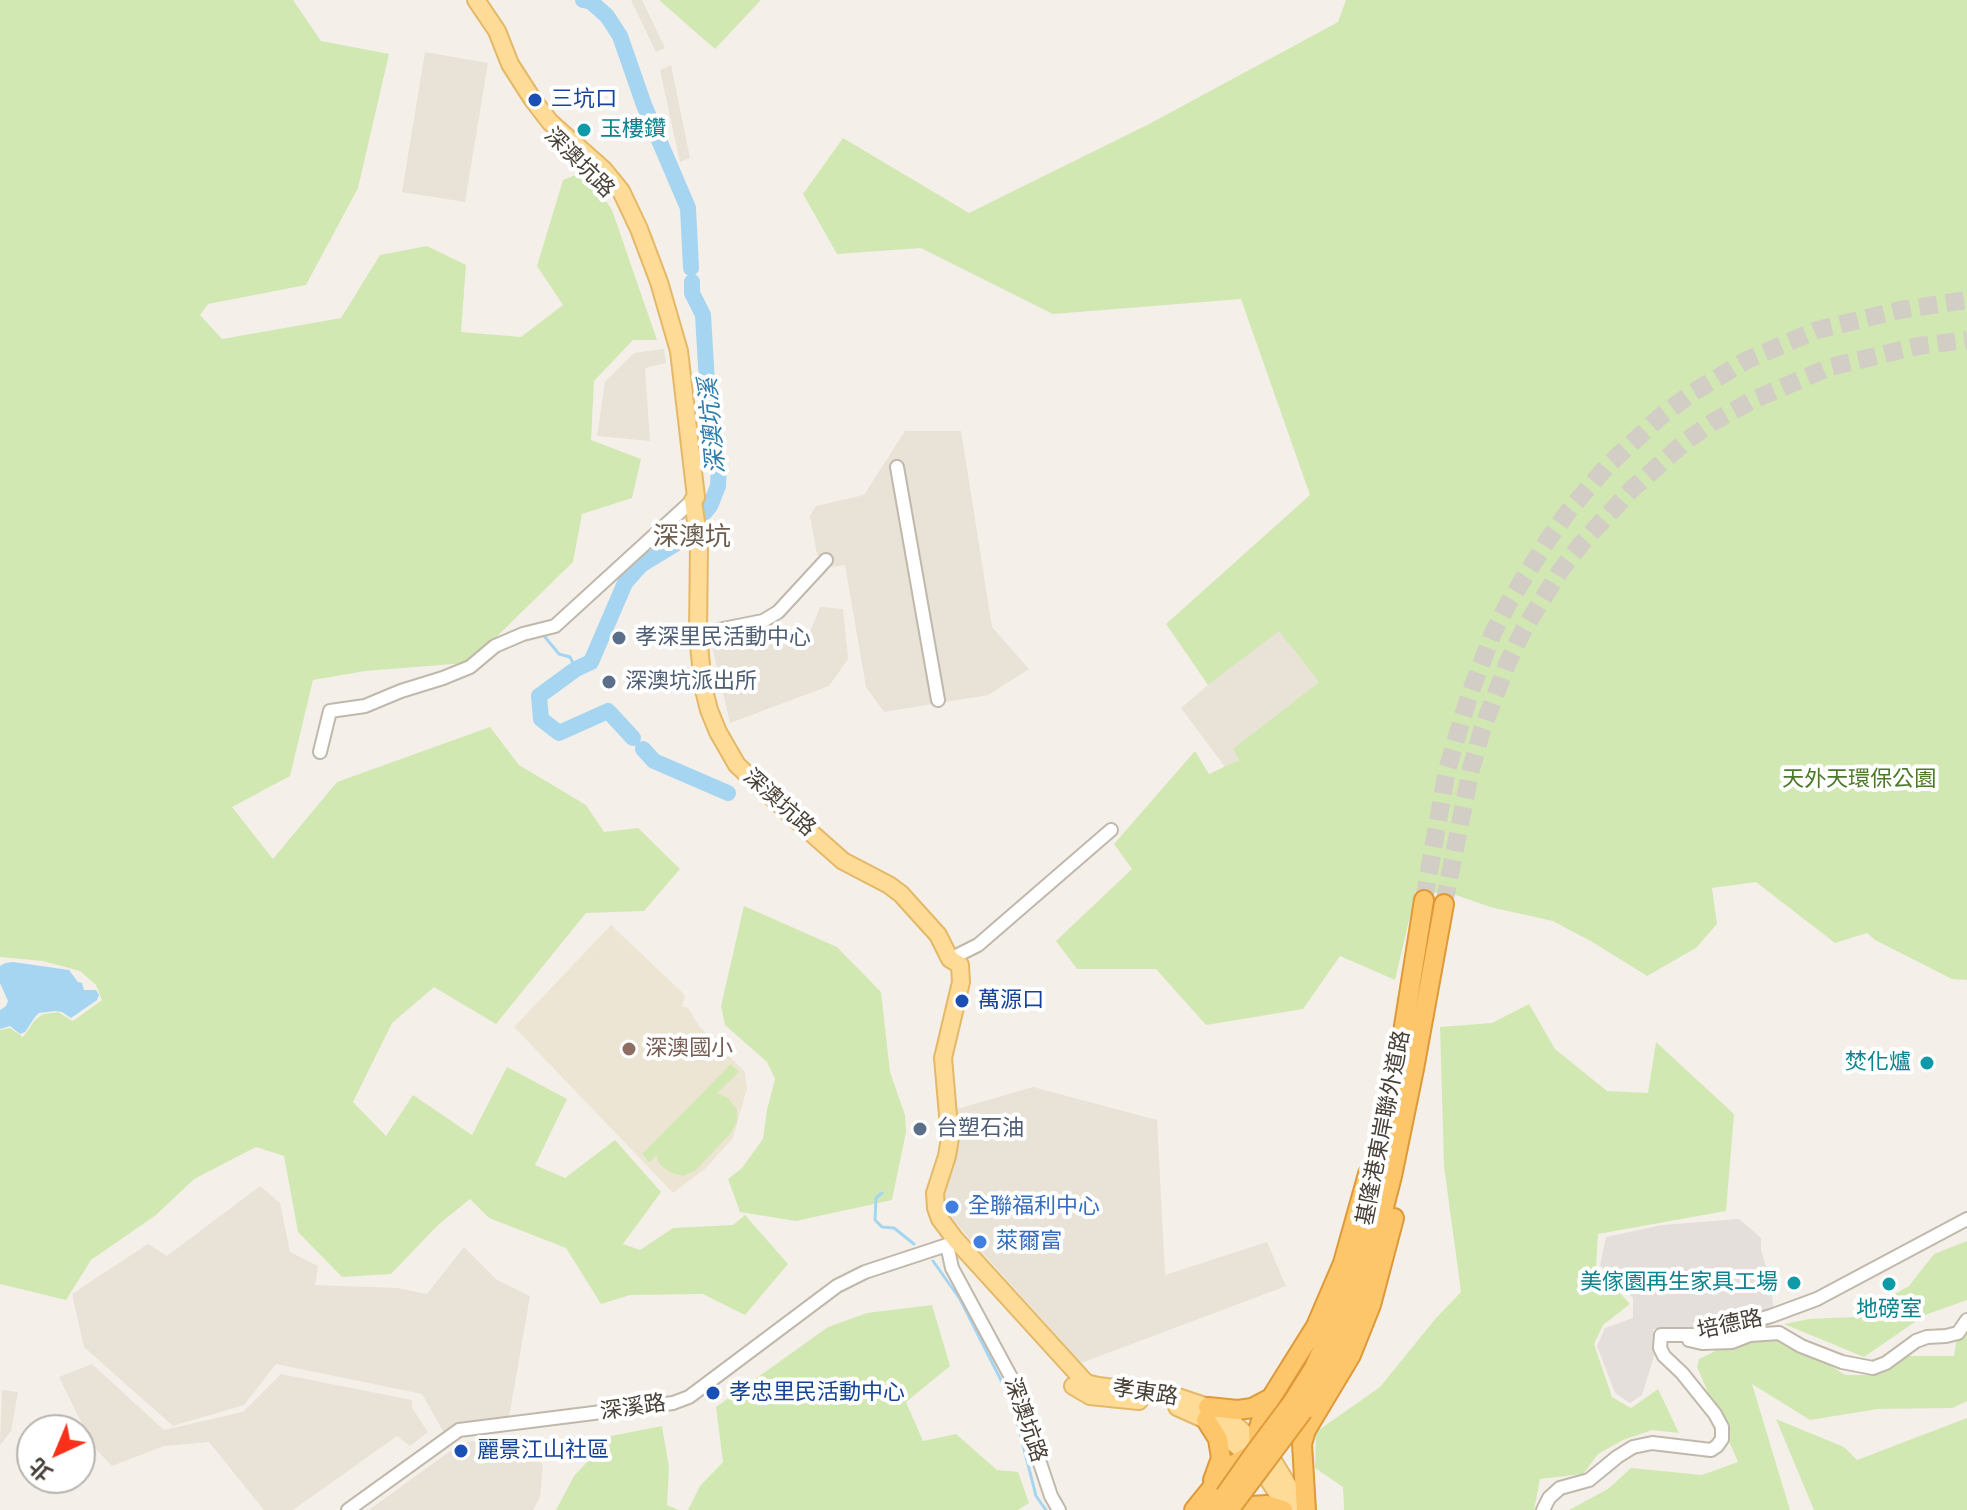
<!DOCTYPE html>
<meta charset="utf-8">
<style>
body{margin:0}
#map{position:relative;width:1967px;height:1510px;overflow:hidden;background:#f4f0e9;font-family:Manrope,"Noto Sans TC",sans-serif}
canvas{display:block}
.north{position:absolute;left:16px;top:1414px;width:80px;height:80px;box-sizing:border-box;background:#fff;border:2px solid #b6b3af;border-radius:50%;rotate:224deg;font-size:22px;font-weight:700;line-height:32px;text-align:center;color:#484037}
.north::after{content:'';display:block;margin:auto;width:28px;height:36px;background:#fa311a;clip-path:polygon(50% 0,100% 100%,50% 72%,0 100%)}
</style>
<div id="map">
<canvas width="1967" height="1510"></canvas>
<div class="north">北</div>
</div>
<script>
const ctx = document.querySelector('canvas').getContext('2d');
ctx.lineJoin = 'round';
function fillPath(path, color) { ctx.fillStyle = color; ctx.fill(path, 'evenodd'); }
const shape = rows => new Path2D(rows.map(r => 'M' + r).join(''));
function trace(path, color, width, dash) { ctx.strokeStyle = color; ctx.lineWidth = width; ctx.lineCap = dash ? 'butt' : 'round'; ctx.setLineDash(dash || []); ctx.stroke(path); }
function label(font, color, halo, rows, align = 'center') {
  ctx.font = font + ' Manrope,"Noto Sans TC",sans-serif'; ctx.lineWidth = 8; ctx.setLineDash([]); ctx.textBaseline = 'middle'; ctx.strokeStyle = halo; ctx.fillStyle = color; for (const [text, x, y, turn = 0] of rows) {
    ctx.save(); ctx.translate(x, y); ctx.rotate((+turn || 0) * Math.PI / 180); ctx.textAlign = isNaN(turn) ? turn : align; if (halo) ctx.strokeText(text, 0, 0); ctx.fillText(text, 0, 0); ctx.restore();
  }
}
const residential = shape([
 [631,0,642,0,665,48,656,52],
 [425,52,488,63,465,202,402,192],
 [671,65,690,158,680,162,660,70],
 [664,349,666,363,645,368,650,441,597,436,605,382,634,353],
 [905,431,961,431,992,627,1029,669,988,695,884,712,866,687,845,565,830,567,817,554,810,516,816,506,864,495],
 [820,607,843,609,848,659,829,686,730,723,711,641,810,632],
 [1279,630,1319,682,1234,749,1240,759,1225,767,1181,708,1208,685],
 [1033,1087,1157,1120,1165,1275,1267,1242,1286,1286,1081,1363,938,1203,956,1145,957,1109],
 [260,1186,280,1203,290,1252,318,1266,315,1285,397,1288,427,1294,464,1247,497,1280,530,1296,508,1423,447,1438,422,1394,276,1364,244,1405,173,1426,84,1347,72,1294,148,1244,167,1256],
 [92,1364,164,1430,243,1412,281,1374,412,1400,412,1408,428,1432,410,1446,397,1436,293,1510,264,1510,209,1442,164,1446,112,1466,93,1446,59,1377],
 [2,1390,18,1392,11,1431,0,1445],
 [523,1435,543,1465,540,1497,533,1510,369,1510,453,1449,467,1442]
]);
const industrial = shape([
 [1739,1219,1761,1238,1761,1250,1768,1274,1774,1309,1703,1332,1653,1329,1655,1353,1642,1395,1630,1403,1615,1393,1597,1346,1605,1328,1633,1318,1633,1298,1600,1265,1606,1237,1662,1225]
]);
const education = shape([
 [611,925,685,995,682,1006,688,1008,699,1026,745,1072,747,1088,733,1138,705,1169,673,1193,514,1027]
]);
const green = shape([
 [0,0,293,0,321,41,389,54,358,188,306,285,208,304,200,315,222,339,341,318,380,255,427,246,466,265,461,332,521,337,563,305,537,266,563,180,586,171,612,210,657,340,633,340,594,381,591,440,641,459,632,498,582,514,573,562,486,647,465,663,365,671,313,680,290,776,232,807,273,859,337,782,490,727,519,765,586,805,604,832,638,828,680,869,644,911,586,913,496,1024,434,987,392,1023,353,1102,386,1136,413,1095,472,1135,507,1067,567,1099,535,1165,565,1178,615,1140,661,1192,623,1244,640,1250,673,1228,733,1225,745,1215,788,1264,745,1315,703,1294,630,1295,601,1304,566,1248,489,1218,470,1199,438,1225,391,1274,342,1277,298,1232,284,1156,256,1147,194,1179,156,1215,91,1260,66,1300,0,1284,0,1030,10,1028,23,1037,35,1020,43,1014,58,1012,73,1021,102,1000,96,985,80,971,43,961,0,957],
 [659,0,760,0,760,1,715,49],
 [1346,0,1967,0,1967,980,1952,979,1875,940,1867,933,1835,943,1756,882,1712,888,1717,924,1696,948,1647,976,1594,943,1553,921,1490,907,1456,895,1416,890,1395,980,1340,956,1303,1009,1206,1025,1156,969,1077,969,1056,941,1132,869,1114,844,1195,751,1209,774,1239,760,1233,749,1319,682,1279,631,1208,685,1166,624,1310,495,1241,299,1053,314,921,248,837,254,803,194,843,138,969,213,1151,123,1338,22],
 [744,906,837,947,881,992,890,1072,905,1115,906,1132,892,1200,796,1221,740,1212,728,1179,742,1168,763,1139,767,1110,775,1079,767,1062,725,1025,721,1006],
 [1529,1004,1555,1049,1607,1091,1648,1093,1656,1042,1734,1114,1726,1211,1598,1234,1596,1267,1630,1304,1603,1325,1594,1344,1612,1397,1631,1408,1658,1389,1679,1433,1652,1430,1623,1440,1598,1454,1583,1474,1540,1479,1534,1510,1344,1510,1343,1487,1315,1468,1316,1432,1380,1387,1436,1318,1461,1292,1444,1166,1440,1027,1492,1023],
 [731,1064,739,1072,717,1093,728,1098,737,1110,737,1121,731,1133,695,1171,683,1176,672,1173,663,1167,658,1162,657,1155,649,1162,642,1154],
 [1967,1241,1967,1300,1925,1315,1864,1357,1784,1324,1809,1319,1854,1317,1909,1286,1934,1254],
 [932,1305,950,1366,906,1402,923,1441,956,1434,997,1470,1018,1472,1029,1503,1018,1510,688,1510,700,1486,723,1462,716,1407,828,1327,867,1313],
 [1967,1320,1967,1401,1953,1408,1878,1409,1810,1420,1752,1384,1790,1510,1569,1510,1608,1489,1631,1468,1702,1475,1738,1462,1697,1367,1699,1359,1732,1343,1780,1340,1820,1359,1845,1375,1875,1375,1908,1356,1954,1356,1958,1329],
 [1967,1418,1967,1510,1814,1510,1776,1419,1844,1447,1857,1460],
 [662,1426,669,1467,667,1505,679,1510,556,1510,574,1476,611,1436]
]);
const water = shape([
 [13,962,69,970,78,982,82,983,84,990,96,990,99,995,97,1000,71,1018,62,1012,55,1011,39,1013,35,1017,25,1032,20,1034,10,1026,0,1029,0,1010,6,1006,8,1001,0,983,0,966,5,963]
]);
const stream = shape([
 [545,637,559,654,570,657,576,669],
 [882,1193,876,1198,875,1220,882,1227,894,1228,914,1244],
 [933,1261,960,1299,1012,1402,1036,1496,1046,1510]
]);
const river = shape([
 [583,0,590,1,607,16,620,36,644,105,688,208,691,268],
 [633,738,608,711,559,733,541,719,539,696,576,669,591,662,625,583,641,565,682,540,710,506,718,486,719,466,709,417,703,315,692,293,692,282],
 [643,749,654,761,728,793]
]);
const highwayTunnel = shape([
 [1424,900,1447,770,1469,696,1493,633,1509,602,1547,541,1570,509,1607,466,1660,417,1692,393,1747,360,1817,330,1900,310,1967,300],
 [1444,904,1471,769,1482,730,1508,662,1524,629,1560,571,1582,543,1607,516,1631,490,1686,441,1713,422,1753,400,1830,367,1918,346,1967,340]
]);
const minor = shape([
 [897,467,938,700],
 [698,634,763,621,778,612,826,560],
 [320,752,330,711,365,706,401,691,443,678,470,667,495,646,523,634,555,626,693,500],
 [950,959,978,945,1111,830],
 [947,1245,952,1268,1012,1379,1051,1496,1059,1510],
 [1689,1340,1702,1343,1732,1342,1750,1335,1779,1333,1801,1346,1842,1362,1873,1368,1886,1363,1916,1341,1927,1337,1946,1336,1958,1333,1967,1320],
 [348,1510,459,1430,673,1403,689,1397,837,1286,865,1272,947,1245,955,1239],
 [1543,1510,1549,1498,1560,1488,1589,1480,1617,1457,1633,1447,1652,1443,1711,1450,1717,1446,1722,1439,1722,1427,1715,1414,1682,1373,1664,1356,1660,1348,1661,1335,1703,1335,1771,1316,1817,1299,1967,1219]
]);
const major = shape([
 [476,0,497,31,510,64,533,100,550,122,604,170,621,191,639,229,659,282,679,351,696,497,693,500,699,544,698,634,703,686,709,710,718,732,737,765,791,815,843,861,889,885,901,894,938,935,950,959,960,965,961,982,943,1058,950,1138,947,1156,935,1193,936,1208,940,1219,955,1239,1086,1383,1098,1386,1172,1395,1208,1407,1232,1422,1270,1456,1303,1510],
 [1073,1386,1090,1396,1139,1401],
 [1177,1407,1206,1420,1249,1456,1261,1468,1288,1510]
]);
const highway = shape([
 [1292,1403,1314,1368,1337,1317,1372,1208,1383,1158,1424,900],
 [1208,1407,1238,1410,1252,1408,1271,1398],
 [1303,1411,1325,1375,1345,1333,1365,1281,1392,1176,1414,1069,1444,904],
 [1206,1420,1218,1439,1221,1458,1213,1480],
 [1194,1510,1229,1467,1249,1456,1259,1455,1258,1430,1262,1418,1271,1398,1316,1326,1343,1263,1368,1174],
 [1215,1510,1223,1498],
 [1246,1510,1251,1506,1267,1505,1283,1510],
 [1306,1510,1302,1444,1306,1430,1351,1355,1371,1305,1394,1218]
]);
const highwayBridge = shape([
 [1225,1495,1256,1451,1292,1403],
 [1232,1506,1303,1411]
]);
const markers = [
 [535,100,8,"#1a4fb4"],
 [584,130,8,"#0f9aa8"],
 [619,638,8,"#5c6f8a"],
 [609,682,8,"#5c6f8a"],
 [962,1001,8,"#1a4fb4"],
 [629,1049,8,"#8d6e63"],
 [1927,1063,8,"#0f9aa8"],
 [920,1129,8,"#5c6f8a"],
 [952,1207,8,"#3f7fe0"],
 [980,1242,8,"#3f7fe0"],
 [1794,1283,8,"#0f9aa8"],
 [1889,1284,8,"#0f9aa8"],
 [713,1393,8,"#1a4fb4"],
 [461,1451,8,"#1a4fb4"]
];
const transitNames = [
 ["三坑口",551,100],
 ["萬源口",978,1001],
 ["孝忠里民活動中心",729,1393],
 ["麗景江山社區",477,1451]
];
const cultureNames = [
 ["玉樓鑽",600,130,"left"],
 ["焚化爐",1911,1063],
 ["美傢園再生家具工場",1778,1283],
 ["地磅室",1889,1310,"center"]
];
const streetNames = [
 ["深澳坑路",579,163,45],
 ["深澳坑路",779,803,42],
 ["基隆港東岸聯外道路",1384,1128,-79],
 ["培德路",1730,1325,-12],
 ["孝東路",1145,1393,9],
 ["深溪路",633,1408,-8],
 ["深澳坑路",1025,1420,71]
];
const serviceNames = [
 ["孝深里民活動中心",635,638],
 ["深澳坑派出所",625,682],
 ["台塑石油",936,1129]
];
const parkNames = [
 ["天外天環保公園",1859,780]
];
const educationNames = [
 ["深澳國小",645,1049]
];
const shopNames = [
 ["全聯福利中心",968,1207],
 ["萊爾富",996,1242]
];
const waterNames = [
 ["深澳坑溪",713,426,-95]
];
const quarterNames = [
 ["深澳坑",692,538]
];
fillPath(residential, '#e8e2d7');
fillPath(industrial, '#e4dfda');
fillPath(education, '#ede5d3');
fillPath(green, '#d2e8b2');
fillPath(water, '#a5d5f1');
trace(stream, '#a5d5f1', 3);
trace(river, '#a5d5f1', 16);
trace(highwayTunnel, '#d2cdc5', 18, [18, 9]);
trace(minor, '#c0b8ab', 16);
trace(major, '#e4b867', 20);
trace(highway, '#de9939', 22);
trace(minor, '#fff', 12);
trace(major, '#fedc98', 16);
trace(highway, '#fec66a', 18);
trace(highwayBridge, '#de9939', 22, []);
trace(highwayBridge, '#fec66a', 18);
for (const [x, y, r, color] of markers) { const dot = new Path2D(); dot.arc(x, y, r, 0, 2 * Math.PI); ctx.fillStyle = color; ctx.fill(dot); trace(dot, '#fff', 3); }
label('22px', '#164399', '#fff', transitNames, 'left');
label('22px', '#0d838f', '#fff', cultureNames, 'right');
label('22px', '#484037', '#fff', streetNames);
label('22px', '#4e5e75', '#fff', serviceNames, 'left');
label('22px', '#4c7a29', '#fff', parkNames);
label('22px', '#785e54', '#fff', educationNames, 'left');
label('22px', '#366cbe', '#fff', shopNames, 'left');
label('italic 24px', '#2e7dad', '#fff', waterNames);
label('26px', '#6b5e4e', '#fff', quarterNames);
</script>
